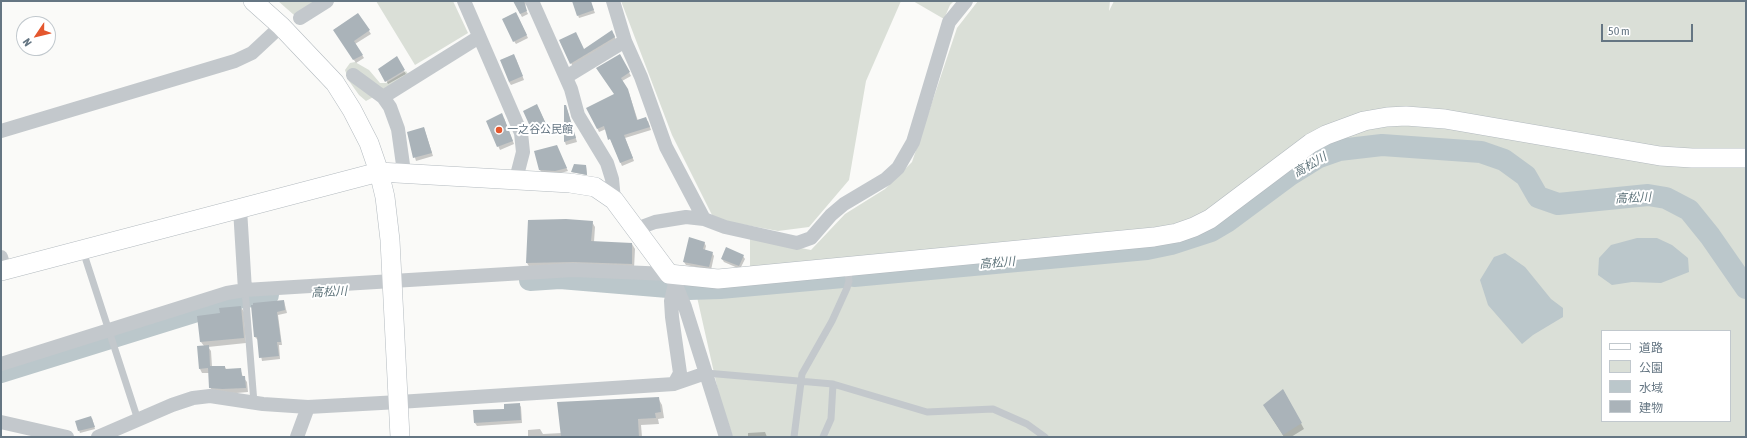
<!DOCTYPE html>
<meta charset="utf-8">
<style>
body{margin:0}
#map{position:relative;width:1747px;height:438px;overflow:hidden;background:#fafaf8;font-family:"Asap Condensed","Noto Sans JP",sans-serif}
canvas{display:block}
.frame{position:absolute;inset:0;border:2px solid #657683;pointer-events:none}
.legend{position:absolute;left:1601px;top:330px;width:130px;height:92px;box-sizing:border-box;background:#fff;border:1px solid #c1c8cd;margin:0;padding:5px 7px;list-style:none;font-size:12px;color:#657683}
.legend li{display:flex;align-items:center;gap:8px;height:20px}
.legend b{width:20px;border:1px solid #c1c8cd}
.north{position:absolute;left:16px;top:16px;width:40px;height:40px;box-sizing:border-box;background:#fff;border:1px solid #c1c8cd;border-radius:50%;rotate:235deg;font-size:11px;font-weight:700;line-height:16px;text-align:center;color:#657683}
.north::after{content:'';display:block;margin:auto;width:14px;height:18px;background:#e4572e;clip-path:polygon(50% 0,100% 100%,50% 72%,0 100%)}
.scale{position:absolute;left:1601px;top:24px;width:92px;height:18px;box-sizing:border-box;border:2px solid #657683;border-top:0;padding-left:5px;font-size:12px;line-height:14px;white-space:nowrap;color:#657683;-webkit-text-stroke:3px #fff;paint-order:stroke}
</style>
<div id="map">
<canvas width="1747" height="438"></canvas>
<div class="frame"></div>
<ul class="legend">
<li><b style="height:5px;background:#fff"></b>道路</li>
<li><b style="height:11px;background:#dadfd7"></b>公園</li>
<li><b style="height:11px;background:#bbc7cb"></b>水域</li>
<li><b style="height:11px;background:#aab3b9"></b>建物</li>
</ul>
<div class="north">N</div>
<div class="scale">50 m</div>
</div>
<script>
const ctx = document.querySelector('canvas').getContext('2d');
ctx.lineJoin = 'round';
function fillPath(path, color) { ctx.fillStyle = color; ctx.fill(path, 'evenodd'); }
const shape = rows => new Path2D(rows.map(r => 'M' + r).join(''));
function trace(path, color, width, dash) { ctx.strokeStyle = color; ctx.lineWidth = width; ctx.lineCap = dash ? 'butt' : 'round'; ctx.setLineDash(dash || []); ctx.stroke(path); }
function label(font, color, halo, rows, align = 'center') {
  ctx.font = font + ' "Asap Condensed","Noto Sans JP",sans-serif'; ctx.lineWidth = 4; ctx.setLineDash([]); ctx.textBaseline = 'middle'; ctx.strokeStyle = halo; ctx.fillStyle = color; for (const [text, x, y, turn = 0] of rows) {
    ctx.save(); ctx.translate(x, y); ctx.rotate((+turn || 0) * Math.PI / 180); ctx.textAlign = isNaN(turn) ? turn : align; if (halo) ctx.strokeText(text, 0, 0); ctx.fillText(text, 0, 0); ctx.restore();
  }
}
const green = shape([
 [278,1,317,1,294,15],
 [376,1,453,1,468,33,415,65],
 [621,1,901,1,866,81,849,180,809,227,778,231,714,219,672,135],
 [913,1,954,1,950,5,944,19],
 [978,1,1110,1,1109,11,1114,1,1746,1,1746,437,733,437,719,395,697,297,805,290,897,261,750,272,750,238,811,250,845,214,885,189,912,162,957,28],
 [1602,331,1730,331,1730,421,1602,421],
 [355,62,369,70,380,83,386,83,406,71,410,77,366,101,359,95,349,81,345,70,350,63]
]);
const water = shape([
 [1637,238,1657,238,1672,245,1688,258,1689,272,1661,283,1632,282,1612,285,1598,275,1599,258,1611,245],
 [1505,253,1525,267,1551,299,1563,308,1563,317,1533,335,1522,344,1488,305,1480,280,1494,257]
]);
const shadow = shape([
 [521,1,526,2,525,8,528,14,522,17,515,4],
 [573,1,590,1,595,13,579,18],
 [358,14,371,34,355,44,364,58,356,63,334,30],
 [518,17,528,38,516,44,514,41],
 [614,34,616,41,573,67,560,41,584,50],
 [620,55,631,76,622,81,629,93,638,121,648,121,651,130,625,138,634,161,622,166,606,129,599,132,588,108,616,95],
 [396,58,406,74,388,84,380,69],
 [516,59,524,80,511,85,509,82],
 [566,106,577,142,566,145,565,142],
 [539,109,548,129,535,135,533,132],
 [504,118,514,144,500,150,487,122],
 [424,128,433,156,416,161,408,133],
 [558,150,568,171,557,174,542,173,540,170],
 [586,166,587,175,572,172],
 [529,221,592,222,595,227,594,242,632,244,635,249,634,269,530,268,527,263],
 [704,242,706,246,705,250,712,253,714,256,711,270,686,265,684,262],
 [743,256,745,259,740,269,724,262,722,259],
 [284,301,287,313,278,315,282,345,279,345,280,359,262,361,258,340,255,337],
 [241,307,244,312,246,343,208,347,211,351,212,367,225,367,227,370,240,369,243,377,247,382,248,392,225,394,213,392,210,387,209,373,202,373,200,369,204,346,201,342,198,316,221,314],
 [1283,390,1304,429,1291,437,1284,437,1267,410],
 [658,398,662,405,664,418,658,419,659,424,641,425,642,437,528,437,528,430,540,429,543,434,562,433],
 [519,404,521,407,522,423,477,426,475,423],
 [92,418,95,429,80,433,76,422],
 [765,432,767,437,748,437,748,433]
]);
const river = shape([
 [854,276,1147,249,1171,244,1211,231,1228,221,1290,175,1319,157,1339,150,1382,145,1481,152,1504,160,1526,176,1538,197,1558,204,1648,195,1666,198,1689,210,1710,236,1746,288],
 [530,280,560,278,668,287],
 [689,289,720,288,843,277],
 [1,372,242,297,268,295]
]);
const building = shape([
 [513,1,524,1,527,11,520,14],
 [572,1,591,1,594,10,577,16],
 [516,12,527,35,513,42,502,19],
 [358,13,370,30,354,41,363,55,353,60,333,30],
 [612,30,615,37,570,64,559,40,576,32,584,49],
 [514,54,523,76,509,82,500,60],
 [620,54,630,72,621,78,628,89,637,120,646,117,650,127,624,135,633,158,620,163,610,139,608,140,604,126,597,129,586,108,614,94,596,68],
 [397,56,405,70,385,82,378,69],
 [537,104,547,126,533,133,523,111],
 [564,105,566,105,576,138,564,142],
 [502,113,513,141,497,147,486,121],
 [424,127,432,153,413,158,407,132],
 [557,145,567,168,555,171,539,170,534,151],
 [574,164,586,165,587,175,571,172],
 [566,219,593,221,591,241,632,243,632,264,573,262,526,263,528,220],
 [689,237,705,242,703,249,713,252,709,267,683,262],
 [726,247,744,255,739,266,721,259],
 [284,300,285,310,277,312,281,342,277,342,279,356,259,358,257,337,254,337,251,305,253,305,253,303],
 [241,306,244,338,200,342,197,316,220,313,219,308],
 [209,345,210,366,225,366,225,369,241,368,242,376,245,376,246,388,222,389,209,388,208,368,199,369,197,346],
 [1283,389,1302,423,1283,435,1263,405],
 [659,397,661,412,655,413,656,418,638,419,639,437,561,437,557,402],
 [520,403,521,420,474,423,473,410,504,409,504,404],
 [91,416,95,427,78,431,75,421]
]);
const lane = shape([
 [83,251,138,420],
 [245,290,254,403],
 [706,373,833,384,927,412,993,409,1027,424,1045,437],
 [794,437,802,374,832,321,847,288,849,281,848,267],
 [823,437,831,419,833,384]
]);
const street = shape([
 [464,1,521,133,523,152,516,179],
 [532,1,571,89,578,115,607,163,612,179,614,200],
 [300,18,327,1],
 [625,41,641,77,666,147,704,219],
 [353,75,383,97],
 [566,77,625,41,613,1],
 [1,131,235,61,252,53,281,26],
 [404,172,398,129,390,107,383,97,479,37],
 [240,209,245,290],
 [636,229,655,222,686,217,704,219,725,227,797,243,811,238,831,215,844,204,886,179,898,168,913,142,949,22,966,1],
 [1,257,5,270],
 [1,364,227,293,245,290,573,270,669,274,675,283,685,307,726,437],
 [674,384,680,373,672,317,671,301,675,283],
 [1,422,67,437],
 [98,437,172,405,193,398,210,396,263,404,308,407,399,402,674,384,706,373],
 [297,437,308,407]
]);
const secondary = shape([
 [253,1,281,26,335,83,352,110,369,143,379,172,385,197,390,240,400,437],
 [1,271,379,172,570,183,595,187,614,200,669,274,718,279,1154,237,1177,233,1194,227,1210,219,1311,143,1326,135,1364,121,1387,117,1406,116,1445,119,1660,156,1692,158,1746,158]
]);
const markers = [
 [499,130,4,"#e4572e"]
];
const poiNames = [
 ["一之谷公民館",507,130]
];
const waterNames = [
 ["高松川",1310,165,-30],
 ["高松川",1633,198,-3],
 ["高松川",997,263,-5],
 ["高松川",329,292,-3]
];
fillPath(green, '#dadfd7');
fillPath(water, '#bbc7cb');
fillPath(shadow, '#0003');
trace(river, '#bbc7cb', 22);
fillPath(building, '#aab3b9');
trace(secondary, '#b3babf', 20);
trace(lane, '#c3c8cc', 7);
trace(street, '#c3c8cc', 14);
trace(secondary, '#fff', 19);
for (const [x, y, r, color] of markers) { const dot = new Path2D(); dot.arc(x, y, r, 0, 2 * Math.PI); ctx.fillStyle = color; ctx.fill(dot); trace(dot, '#fff', 1.5); }
label('11px', '#657683', '#fff', poiNames, 'left');
label('italic 12px', '#60757c', '#fff', waterNames);
</script>
